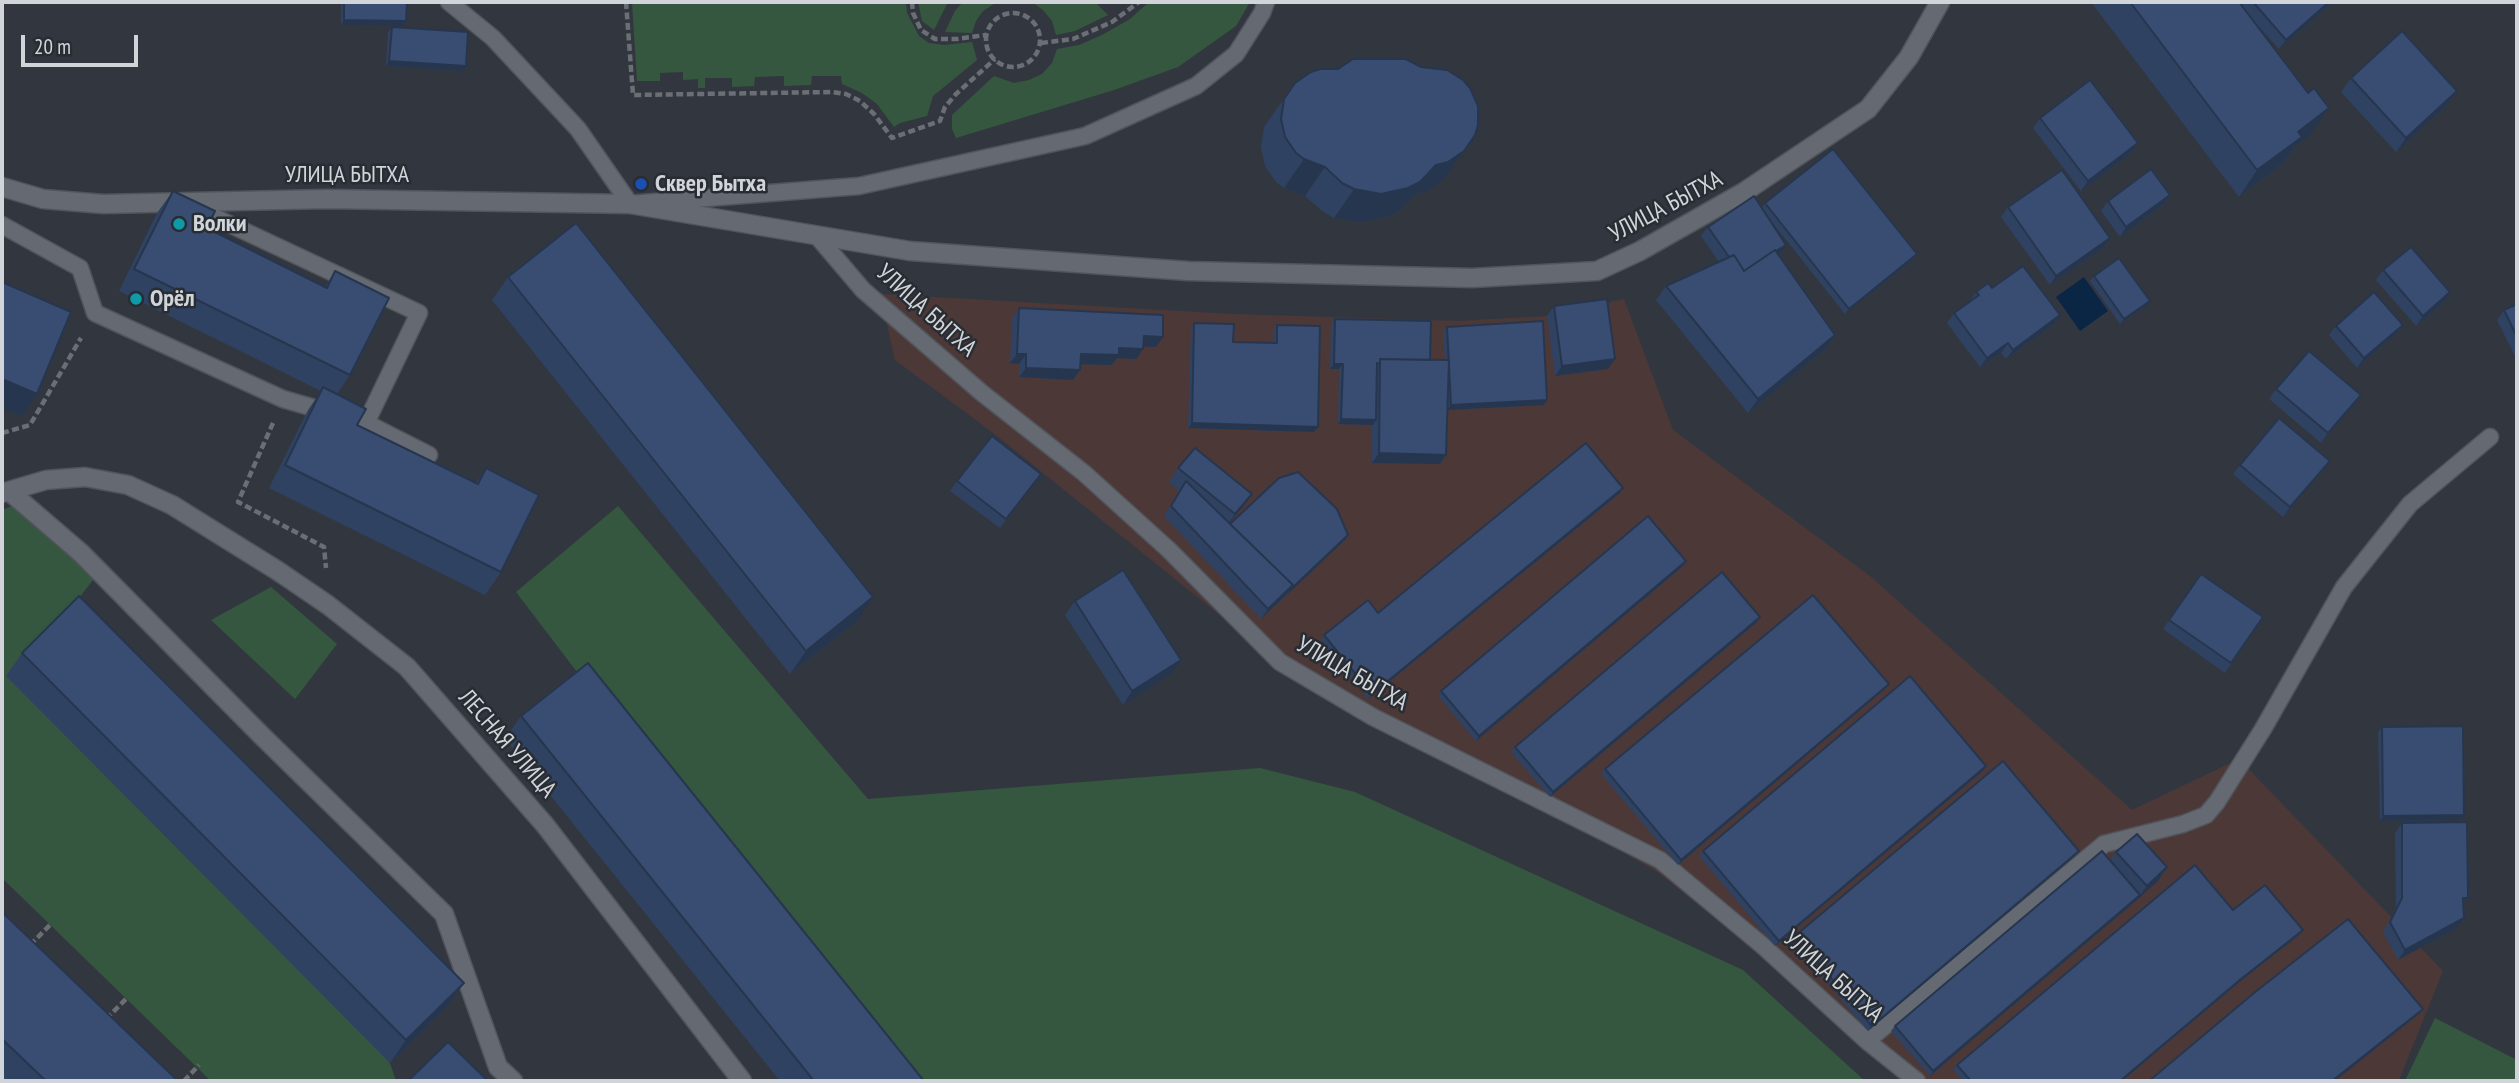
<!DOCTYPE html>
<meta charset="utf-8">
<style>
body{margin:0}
#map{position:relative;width:2519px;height:1083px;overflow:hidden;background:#32373f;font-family:"PT Sans Narrow",sans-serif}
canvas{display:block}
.frame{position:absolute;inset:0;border:4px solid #d1d4d8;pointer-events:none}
.scale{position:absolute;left:21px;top:35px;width:117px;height:32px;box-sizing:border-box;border:4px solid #d1d4d8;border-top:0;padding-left:9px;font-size:21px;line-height:24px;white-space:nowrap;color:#d1d4d8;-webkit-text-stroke:5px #282d34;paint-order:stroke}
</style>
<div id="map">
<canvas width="2519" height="1083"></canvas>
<div class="frame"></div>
<div class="scale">20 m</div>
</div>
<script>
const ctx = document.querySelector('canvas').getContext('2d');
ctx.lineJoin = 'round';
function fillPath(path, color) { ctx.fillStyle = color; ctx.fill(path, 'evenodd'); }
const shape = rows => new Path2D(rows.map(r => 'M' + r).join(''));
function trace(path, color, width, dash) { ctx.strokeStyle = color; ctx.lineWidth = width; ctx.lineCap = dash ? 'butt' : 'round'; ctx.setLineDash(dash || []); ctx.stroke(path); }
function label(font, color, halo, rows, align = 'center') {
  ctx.font = font + ' "PT Sans Narrow",sans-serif'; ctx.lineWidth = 5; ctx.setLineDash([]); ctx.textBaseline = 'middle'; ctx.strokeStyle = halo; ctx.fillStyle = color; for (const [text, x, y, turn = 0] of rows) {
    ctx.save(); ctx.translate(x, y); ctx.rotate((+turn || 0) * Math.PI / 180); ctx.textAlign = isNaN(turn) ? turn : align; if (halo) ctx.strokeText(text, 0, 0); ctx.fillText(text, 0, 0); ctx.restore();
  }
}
const industrial = shape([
 [880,294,1233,314,1459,321,1547,316,1624,299,1673,430,1870,576,2132,810,2239,759,2443,971,2399,1080,1916,1081,1659,873,1236,628,992,432,895,360]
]);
const green = shape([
 [632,2,906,2,907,13,919,36,929,43,944,45,972,42,977,60,933,96,927,116,900,123,894,127,877,104,862,93,842,84,841,76,812,76,811,85,784,86,784,76,755,77,754,86,732,87,732,78,705,78,705,88,698,88,698,79,683,80,683,72,660,73,660,81,637,81],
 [918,2,948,2,934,30,922,21],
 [963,2,997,2,983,11,976,21,972,33,945,32,955,11],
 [1032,2,1095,2,1108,15,1075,31,1056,35,1052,21,1043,10],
 [1149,2,1250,2,1236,26,1178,67,1114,90,956,138,952,129,952,115,994,76,1014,83,1029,80,1042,74,1052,63,1057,49,1079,45,1102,35,1130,19],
 [22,502,99,572,63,619,390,1063,396,1081,211,1081,2,878,2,510],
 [618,506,868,799,1260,768,1355,792,1743,970,1865,1081,889,1081,516,592],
 [271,587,337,644,295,699,211,620],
 [2435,1018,2517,1060,2517,1081,2405,1081]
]);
const water = shape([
 [2084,277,2108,311,2080,331,2056,297]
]);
const path = shape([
 [626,2,633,95,832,92,846,94,860,101,874,114,892,138,940,121,945,107,956,94,995,59],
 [912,2,913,13,921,30,935,39,956,39,986,35],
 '986 40a27 27 0 1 1 54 0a27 27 0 1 1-54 0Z',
 [1041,43,1073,39,1112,22,1139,2],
 [273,423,238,502,324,547,326,568],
 [2,433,30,425,81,338],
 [30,945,51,924],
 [106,1019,127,998],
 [184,1081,199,1065]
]);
const service = shape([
 [449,2,493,38,578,129,630,204,859,186,1085,136,1196,86,1236,54,1262,13,1266,2],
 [195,208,419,313,366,423],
 [2,225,80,268,95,313,283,399,366,423,429,455],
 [817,236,863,290,982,393,1084,473,1169,550,1280,662,1373,717,1660,860,1763,946,1867,1041,1917,1081],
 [1867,1041,2104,844,2183,824,2206,815,2217,802,2263,729,2344,587,2410,504,2490,437]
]);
const minor = shape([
 [2,187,43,199,103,204,327,199,630,204,910,251,1188,271,1472,278,1597,271,1640,251,1744,192,1868,109,1909,57,1940,2],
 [9,491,81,553,261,735,444,914,498,1067,513,1081],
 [2,493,46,480,85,477,128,485,172,505,278,571,328,605,407,667,545,825,742,1081]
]);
const wall = shape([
 [341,2,407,2,403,26,341,25],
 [2091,2,2239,2,2241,4,2242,2,2333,2,2279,49,2253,20,2310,135,2295,147,2283,163,2239,197],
 [392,27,462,71,386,66,388,32],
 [2351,78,2457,91,2447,105,2396,152,2341,92],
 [1295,83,1444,179,1428,191,1416,194,1400,210,1388,217,1361,222,1334,218,1322,211,1305,196,1284,188,1276,182,1265,166,1261,147,1264,127],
 [2040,118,2138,143,2131,153,2081,191,2033,128],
 [173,191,207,228,325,287,335,271,350,375,337,394,357,425,476,483,486,468,501,572,485,595,269,488,308,410,321,391,119,291,157,213],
 [2170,195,2164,204,2120,237,2101,211,2108,201],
 [1765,203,1914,259,1845,314,1763,211,1779,255,1835,335,1825,349,1748,413,1656,300,1666,286,1719,262,1701,236,1708,227,1762,208],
 [2008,207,2110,238,2103,248,2050,285,2001,217],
 [2383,270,2444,302,2416,326,2376,280],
 [2094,276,2146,306,2120,324,2090,281],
 [508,277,858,620,790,674,492,300],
 [1992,288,2053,325,2006,359,2001,353,1980,367,1947,323,1954,313,1969,302,1976,292],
 [2517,304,2517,360,2497,320,2504,310],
 [1554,306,1608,369,1555,376,1547,316],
 [1019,308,1156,347,1143,346,1136,359,1117,358,1112,365,1081,364,1080,370,1073,380,1019,377,1019,364,1010,363,1012,318],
 [1335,319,1430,360,1445,360,1443,332,1447,327,1544,405,1448,410,1446,455,1440,464,1372,463,1372,425,1338,424,1339,369,1330,369,1331,324],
 [1194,323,1233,342,1273,343,1274,330,1277,325,1314,432,1188,428,1191,328],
 [2403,325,2396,334,2357,368,2329,335,2336,326],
 [2276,389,2361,395,2354,405,2321,443,2269,399],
 [2330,461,2323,470,2283,517,2233,474,2240,465],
 [1178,468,1242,508,1229,523,1348,535,1345,540,1261,619,1164,516,1179,491,1169,482],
 [1041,474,1000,528,950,491,957,481],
 [1623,488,1620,493,1368,699,1321,640,1324,635,1378,613],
 [1683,566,1476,741,1438,696,1441,691],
 [2201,574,2263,617,2225,673,2163,629],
 [1075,601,1171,674,1123,705,1065,615],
 [1760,617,1757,622,1550,797,1511,752,1515,747],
 [22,653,464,983,448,1005,390,1063,6,676],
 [1885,689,1678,865,1601,774,1605,769],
 [521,716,924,1081,780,1081,505,739],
 [2382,727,2461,820,2380,821,2378,732],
 [1983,771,1775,946,1699,856,1703,851],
 [2402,823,2463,904,2457,928,2398,960,2383,932,2396,908,2395,833],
 [2079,851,2075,856,1868,1031,1792,941,1795,936],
 [2116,852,2158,881,1930,1076,1891,1031,1895,1026,2110,860],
 [2233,910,2299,935,2237,984,2122,1081,1963,1081,1953,1070,1957,1065],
 [2,912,178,1081,6,1081,2,1077]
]);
const shadedWall = shape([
 [2329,2,2333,2,2279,49,2286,40],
 [344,20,406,21,403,26,341,25],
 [389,61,466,66,462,71,386,66],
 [2457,91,2447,105,2396,152,2406,138],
 [2329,108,2310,135,2295,147,2283,163,2239,197,2257,170,2298,132],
 [2138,143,2131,153,2081,191,2088,181],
 [1464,151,1444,179,1428,191,1416,194,1400,210,1388,217,1361,222,1334,218,1354,189,1436,165],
 [1304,159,1325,167,1305,196,1284,188],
 [2170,195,2164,204,2120,237,2126,227],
 [2110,238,2103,248,2050,285,2056,276],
 [1786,245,1780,254,1734,285,1741,275],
 [1917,254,1914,259,1845,314,1849,309],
 [2450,292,2444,302,2416,326,2423,316],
 [2150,301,2146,306,2120,324,2124,319],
 [2060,315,2053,325,2006,359,2013,350],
 [2403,325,2396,334,2357,368,2364,358],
 [1835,335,1825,349,1748,413,1758,399],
 [1144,336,1163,337,1156,347,1137,346],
 [2008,343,2001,353,1980,367,1987,358],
 [1119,348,1143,349,1136,359,1117,358,1112,365,1074,364,1081,354],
 [1017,354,1026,354,1019,364,1010,363],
 [1615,359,1608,369,1555,376,1562,366],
 [1334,364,1343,364,1339,369,1330,369],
 [1026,368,1080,370,1073,380,1019,377],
 [2,379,37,394,22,416,2,408],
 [2361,395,2354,405,2321,443,2328,433],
 [1547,400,1544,405,1447,410,1451,405],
 [1341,419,1376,420,1373,425,1338,424],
 [1192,423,1318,427,1314,432,1188,428],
 [1379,453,1446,455,1440,464,1372,463],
 [2330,461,2323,470,2283,517,2290,507],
 [1623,488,1620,493,1368,699,1372,694],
 [1252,494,1242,508,1225,528,1235,514],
 [1348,535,1345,540,1287,595,1290,590],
 [1686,561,1683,566,1476,741,1479,736],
 [1293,585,1286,595,1261,619,1268,609],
 [873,597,858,620,790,674,806,651],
 [1760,617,1757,622,1550,797,1553,792],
 [1181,660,1171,674,1123,705,1132,691],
 [1889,684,1885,689,1678,865,1681,860],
 [1986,766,1983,771,1775,946,1779,941],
 [2464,815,2461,820,2380,821,2383,816],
 [2079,851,2075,856,1868,1031,1872,1026],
 [2167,867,2158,881,2137,900,1930,1076,1933,1071,2140,895,2147,886],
 [2464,918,2457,928,2398,960,2405,950],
 [2303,930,2299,935,2237,984,2122,1081,2120,1081,2241,979],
 [464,983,448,1005,390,1063,406,1040],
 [2423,1009,2419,1014,2335,1081,2332,1081]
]);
const building = shape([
 [344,2,407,2,406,21,344,20,344,2],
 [2130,2,2239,2,2308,93,2314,88,2329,108,2298,132,2302,137,2257,170,2130,2],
 [2253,2,2329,2,2286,40,2253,2],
 [392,27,468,32,466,66,389,61,392,27],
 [2402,31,2457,91,2406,138,2351,78,2402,31],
 [1353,59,1406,59,1421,67,1447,70,1463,80,1470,88,1478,106,1478,125,1475,135,1464,151,1448,162,1436,165,1420,182,1408,188,1381,194,1354,189,1342,183,1325,167,1304,159,1296,153,1285,137,1281,119,1284,99,1295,83,1311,72,1320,69,1338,69,1353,59],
 [2090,80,2138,143,2088,181,2040,118,2090,80],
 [1833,149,1917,254,1849,309,1765,203,1833,149],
 [2151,169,2170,195,2126,227,2108,201,2151,169],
 [2062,170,2110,238,2056,276,2008,207,2062,170],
 [173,191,215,211,207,228,327,288,335,271,389,298,350,375,134,269,173,191],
 [1754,196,1786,245,1776,251,1775,250,1744,271,1734,255,1729,257,1708,227,1754,196],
 [576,223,873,597,806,651,508,277,576,223],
 [2411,247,2450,292,2423,316,2383,270,2411,247],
 [1775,250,1835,335,1758,399,1666,286,1734,255,1744,271,1775,250],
 [2119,258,2150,301,2124,319,2094,276,2119,258],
 [2023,266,2060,315,2013,350,2008,343,1987,358,1954,313,1979,295,1976,292,1988,283,1992,288,2023,266],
 [2,282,71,312,37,394,2,379,2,282],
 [2374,292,2403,325,2364,358,2336,326,2374,292],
 [1607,299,1615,359,1562,366,1554,306,1607,299],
 [2517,304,2517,337,2504,310,2517,304],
 [1019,308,1163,315,1163,337,1144,336,1143,349,1119,348,1119,355,1081,354,1080,370,1026,368,1026,354,1017,354,1019,308],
 [1335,319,1431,321,1430,360,1380,359,1380,364,1377,363,1376,420,1341,419,1343,364,1334,364,1335,319],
 [1543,321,1547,400,1451,405,1447,327,1543,321],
 [1194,323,1234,324,1233,342,1277,343,1277,325,1320,326,1318,427,1192,423,1194,323],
 [2309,351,2361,395,2328,433,2276,389,2309,351],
 [1380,359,1449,360,1446,455,1379,453,1380,359],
 [323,387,366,409,357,425,478,484,486,468,539,495,501,572,285,465,323,387],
 [2279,418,2330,461,2290,507,2240,465,2279,418],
 [992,436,1041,474,1006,519,957,481,992,436],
 [1586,443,1623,488,1372,694,1324,635,1368,600,1378,613,1586,443],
 [1195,448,1252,494,1235,514,1178,468,1195,448],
 [1298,472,1337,509,1348,535,1290,590,1293,585,1230,524,1279,478,1298,472],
 [1186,481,1293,585,1268,609,1171,506,1186,481],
 [1648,516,1686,561,1479,736,1441,691,1648,516],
 [1123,570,1181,660,1132,691,1075,601,1123,570],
 [1722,572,1760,617,1553,792,1515,747,1722,572],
 [2201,574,2263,617,2231,663,2169,620,2201,574],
 [1813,595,1889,684,1681,860,1605,769,1813,595],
 [79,596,464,983,406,1040,22,653,79,596],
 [588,663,924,1081,814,1081,521,716,588,663],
 [1910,676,1986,766,1779,941,1703,851,1910,676],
 [2463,726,2464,815,2383,816,2382,727,2463,726],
 [2003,761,2079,851,1872,1026,1795,936,2003,761],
 [2467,822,2468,898,2463,898,2464,918,2405,950,2390,922,2402,898,2402,823,2467,822],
 [2137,834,2167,867,2147,886,2116,852,2137,834],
 [2102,851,2140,895,1933,1071,1895,1026,2102,851],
 [2195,865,2233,910,2265,885,2303,930,2241,979,2120,1081,1971,1081,1957,1065,2195,865],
 [2,912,178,1081,46,1081,2,1039,2,912],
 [2348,919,2423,1009,2332,1081,2149,1081,2254,993,2348,919],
 [448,1042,488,1081,408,1081,448,1042]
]);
const markers = [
 [641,184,7,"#1a4fb4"],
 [179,224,7,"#0f9aa8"],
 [136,299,7,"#0f9aa8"]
];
const streetNames = [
 ["УЛИЦА БЫТХА",347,175],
 ["УЛИЦА БЫТХА",1666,207,-28],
 ["УЛИЦА БЫТХА",926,311,42],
 ["УЛИЦА БЫТХА",1352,674,30],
 ["ЛЕСНАЯ УЛИЦА",507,744,49],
 ["УЛИЦА БЫТХА",1833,977,42]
];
const poiNames = [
 ["Сквер Бытха",655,184],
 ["Волки",193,224],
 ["Орёл",150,299]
];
fillPath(industrial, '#4d3838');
fillPath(green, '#36573f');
fillPath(water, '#0a2644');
trace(service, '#51555b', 19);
trace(minor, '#51555b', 21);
trace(path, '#6b6f75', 4.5, [7, 3.5]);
trace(service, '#646972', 16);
trace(minor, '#646972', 18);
fillPath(wall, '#304261');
fillPath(shadedWall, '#27364f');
fillPath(building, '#384d71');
trace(building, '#27364f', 2);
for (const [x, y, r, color] of markers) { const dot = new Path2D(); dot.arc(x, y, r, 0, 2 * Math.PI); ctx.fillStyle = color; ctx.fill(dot); trace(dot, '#282d34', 2.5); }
label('24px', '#d1d4d8', '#282d34', streetNames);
label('bold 24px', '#d1d4d8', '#282d34', poiNames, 'left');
</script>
